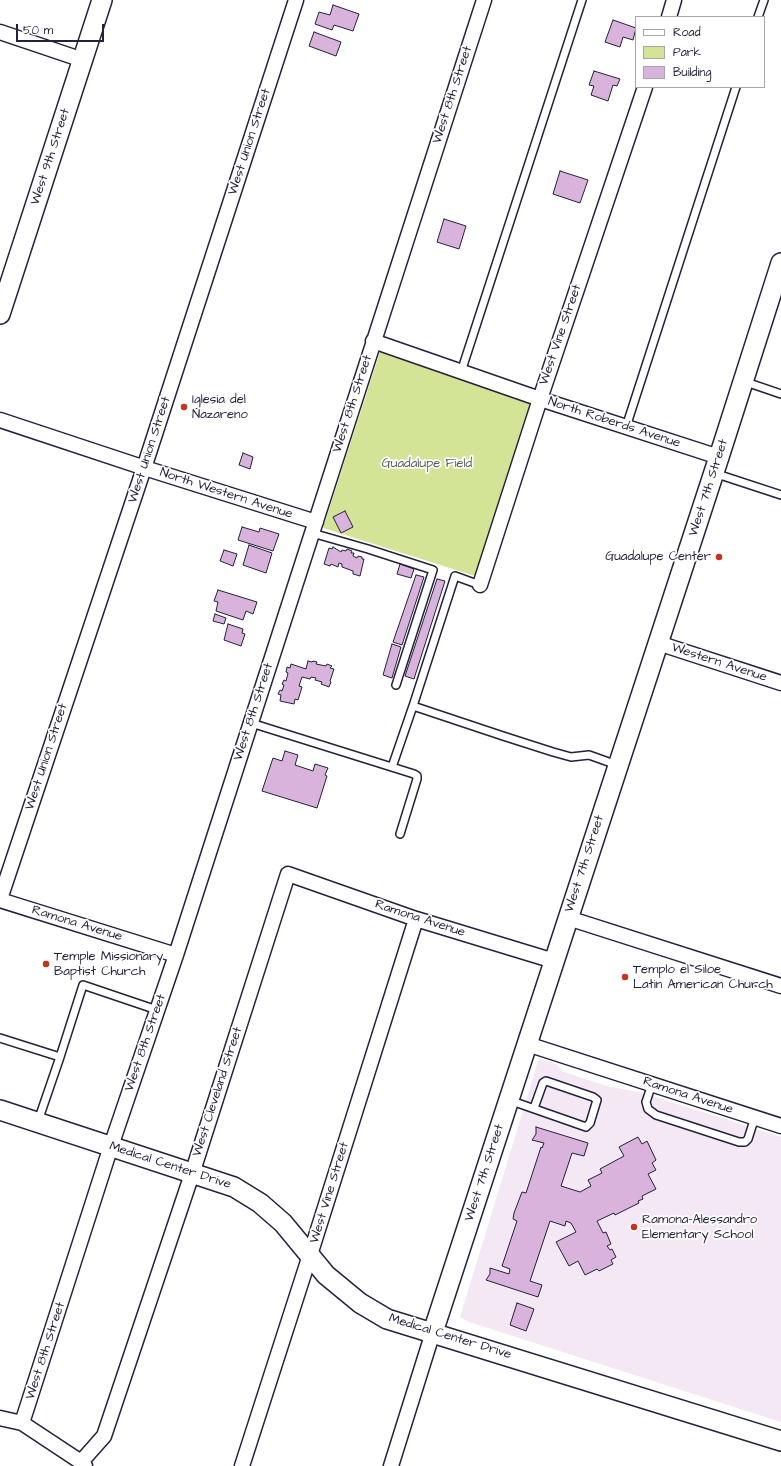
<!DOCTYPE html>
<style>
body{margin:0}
#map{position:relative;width:781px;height:1466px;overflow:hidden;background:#fff;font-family:"Architects Daughter",sans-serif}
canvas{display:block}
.legend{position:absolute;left:635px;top:16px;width:130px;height:72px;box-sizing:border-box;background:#fff;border:1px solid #a7a7b1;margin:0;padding:5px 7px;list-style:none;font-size:12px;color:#22223b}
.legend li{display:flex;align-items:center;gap:8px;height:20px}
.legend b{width:20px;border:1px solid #a7a7b1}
.scale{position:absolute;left:16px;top:24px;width:88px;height:18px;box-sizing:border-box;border:2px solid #22223b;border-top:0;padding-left:5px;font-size:12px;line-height:14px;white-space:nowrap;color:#22223b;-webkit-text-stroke:3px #fff;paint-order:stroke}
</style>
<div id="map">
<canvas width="781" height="1466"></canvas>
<ul class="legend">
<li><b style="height:5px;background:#fff"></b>Road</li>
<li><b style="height:11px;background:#d4e497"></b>Park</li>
<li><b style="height:11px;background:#d9b3dc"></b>Building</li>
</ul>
<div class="scale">50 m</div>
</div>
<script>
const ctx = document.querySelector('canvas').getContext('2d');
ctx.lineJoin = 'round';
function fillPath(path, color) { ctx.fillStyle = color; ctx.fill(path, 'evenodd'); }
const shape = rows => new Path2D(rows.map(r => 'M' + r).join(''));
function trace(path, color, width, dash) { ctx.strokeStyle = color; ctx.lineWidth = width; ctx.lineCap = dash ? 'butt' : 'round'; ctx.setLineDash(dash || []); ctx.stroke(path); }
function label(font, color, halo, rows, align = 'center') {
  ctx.font = font + ' "Architects Daughter",sans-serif'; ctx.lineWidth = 3.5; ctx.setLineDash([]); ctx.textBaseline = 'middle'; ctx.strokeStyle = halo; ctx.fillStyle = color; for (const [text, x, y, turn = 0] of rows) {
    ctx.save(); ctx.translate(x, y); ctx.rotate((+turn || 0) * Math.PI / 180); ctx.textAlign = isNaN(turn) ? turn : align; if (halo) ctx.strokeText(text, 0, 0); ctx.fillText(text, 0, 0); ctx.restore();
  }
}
const built = shape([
 [539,1058,556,1064,564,1072,606,1086,643,1093,781,1137,781,1422,469,1322,460,1317]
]);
const green = shape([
 [380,352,531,401,475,576,323,528]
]);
const building = shape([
 [333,5,359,14,353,31,334,25,332,30,315,24,319,12,330,15,333,5],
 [613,20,636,28,633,40,623,37,620,47,605,42,613,20],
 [314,32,341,42,336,56,309,46,314,32],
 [594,71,620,79,617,86,613,85,608,101,591,95,594,86,589,85,594,71],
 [560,171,588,180,580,203,553,194,560,171],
 [444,219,466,226,459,249,437,242,444,219],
 [243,453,253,457,250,469,239,465,243,453],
 [345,511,353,527,341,533,333,517,345,511],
 [242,527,259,532,260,528,279,534,273,551,238,540,242,527],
 [249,545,272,553,266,573,243,565,249,545],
 [333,547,341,552,342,550,346,551,347,549,352,551,351,553,354,553,353,556,357,558,358,556,362,557,362,559,364,559,360,576,353,574,353,571,342,567,342,564,339,563,338,567,331,564,330,566,324,564,329,548,332,549,333,547],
 [224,550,237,554,233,566,220,561,224,550],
 [400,564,414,569,411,578,397,574,400,564],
 [416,575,424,577,402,645,393,642,416,575],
 [437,579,445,581,414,679,405,676,437,579],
 [218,590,257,602,253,614,246,611,243,620,216,611,218,602,214,601,218,590],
 [215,614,226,618,224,624,213,621,215,614],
 [228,624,243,629,242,633,245,634,241,646,224,640,228,624],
 [392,644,401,647,392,678,383,675,392,644],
 [308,661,312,662,313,661,317,662,316,664,326,666,327,664,332,666,330,668,334,669,330,681,331,682,329,687,321,684,322,682,315,680,316,678,311,677,310,679,302,677,299,686,302,687,298,700,295,699,294,704,280,701,281,695,278,694,280,690,282,691,284,685,282,684,284,680,286,681,288,673,286,672,287,667,290,668,291,664,306,669,308,661],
 [285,751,298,755,295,765,313,771,315,764,328,768,325,775,327,776,317,808,262,791,273,758,282,761,285,751],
 [536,1127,588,1143,584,1156,572,1153,561,1186,580,1192,591,1186,588,1180,602,1173,600,1169,624,1156,619,1147,638,1137,642,1144,647,1141,656,1160,652,1163,656,1170,648,1174,656,1189,642,1196,643,1199,638,1201,639,1203,615,1215,614,1213,597,1221,603,1233,606,1232,611,1244,607,1246,610,1250,612,1249,616,1257,611,1260,613,1264,599,1271,597,1269,585,1275,578,1261,569,1266,556,1242,576,1232,571,1223,566,1221,565,1226,550,1221,530,1281,542,1285,538,1297,486,1280,490,1274,490,1268,509,1274,510,1269,502,1266,517,1221,513,1219,514,1213,522,1192,526,1193,541,1147,542,1148,544,1143,532,1140,536,1134,536,1127],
 [517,1303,534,1309,526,1331,510,1325,517,1303]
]);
const lane = shape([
 [758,17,764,0],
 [461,372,582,0],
 [743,381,781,394],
 [626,427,736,87],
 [714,473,781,495],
 [312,533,368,549,433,570,396,685],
 [480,585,455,576,413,706,503,736,553,752,571,757,589,755,617,765],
 [251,723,414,774,417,776,417,779,400,834],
 [392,767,413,706],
 [0,1038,60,1057,83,985,157,1010],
 [652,1084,646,1102,648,1109,656,1115,739,1142,745,1142,748,1139,755,1117],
 [509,1100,526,1106,586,1127,590,1123,597,1100,593,1097,546,1081,543,1083,534,1108],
 [38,1121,60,1057]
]);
const street = shape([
 [669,17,674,0],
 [0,32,83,60],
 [373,341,540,399,719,457],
 [0,420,151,470,316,522],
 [480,585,540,399,645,87],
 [658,643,781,683],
 [0,899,144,468,296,0],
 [0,900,176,955],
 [568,918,781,986],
 [527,1044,781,1126],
 [0,1418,22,1423,81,1462,85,1466],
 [22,1423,111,1146,176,955,484,0],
 [81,1462,104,1436,192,1174,288,874,416,919,554,961],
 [242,1466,310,1255,416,919],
 [391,1466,433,1332]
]);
const secondary = shape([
 [0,314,102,0],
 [0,1110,234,1187,260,1203,283,1223,326,1275,360,1303,387,1319,781,1441],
 [433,1332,719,457,781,263]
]);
const markers = [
 [184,407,4,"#c8321e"],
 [719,557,4,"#c8321e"],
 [46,964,4,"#c8321e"],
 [625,977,4,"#c8321e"],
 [634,1227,4,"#c8321e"]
];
const streetNames = [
 ["West 8th Street",453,95,-72],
 ["West Union Street",250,142,-72],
 ["West 9th Street",51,157,-72],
 ["West Vine Street",561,335,-71],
 ["West 8th Street",353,404,-72],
 ["North Roberds Avenue",614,423,18],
 ["West Union Street",150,450,-72],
 ["West 7th Street",709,488,-72],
 ["North Western Avenue",226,494,18],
 ["Western Avenue",719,663,18],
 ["West 8th Street",254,712,-72],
 ["West Union Street",47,757,-72],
 ["West 7th Street",585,864,-72],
 ["Ramona Avenue",420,919,18],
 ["Ramona Avenue",77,924,17],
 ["West 8th Street",146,1043,-71],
 ["West Cleveland Street",218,1092,-72],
 ["Ramona Avenue",688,1096,18],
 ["Medical Center Drive",170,1166,18],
 ["West 7th Street",485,1173,-72],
 ["West Vine Street",330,1193,-73],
 ["Medical Center Drive",450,1337,17],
 ["West 8th Street",46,1351,-72]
];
const poiNames = [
 ["Iglesia del",192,400],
 ["Nazareno",192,415],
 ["Guadalupe Center",711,557,"right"],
 ["Temple Missionary",54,957],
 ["Baptist Church",54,972],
 ["Templo el Siloe",633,970],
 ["Latin American Church",633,985],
 ["Ramona-Alessandro",642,1220],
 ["Elementary School",642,1235]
];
const parkNames = [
 ["Guadalupe Field",427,464]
];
fillPath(built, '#f4e8f4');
fillPath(green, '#d4e497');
fillPath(building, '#d9b3dc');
trace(building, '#22223b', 1);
trace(lane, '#22223b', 10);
trace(street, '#22223b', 17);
trace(secondary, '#22223b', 22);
trace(lane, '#fff', 7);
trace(street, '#fff', 14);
trace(secondary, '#fff', 19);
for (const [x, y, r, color] of markers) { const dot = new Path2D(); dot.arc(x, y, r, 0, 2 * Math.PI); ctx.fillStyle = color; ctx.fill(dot); trace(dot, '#fff', 1.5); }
label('13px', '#22223b', '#fff', streetNames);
label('13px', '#22223b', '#fff', poiNames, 'left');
label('13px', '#575c57', '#fff', parkNames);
</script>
